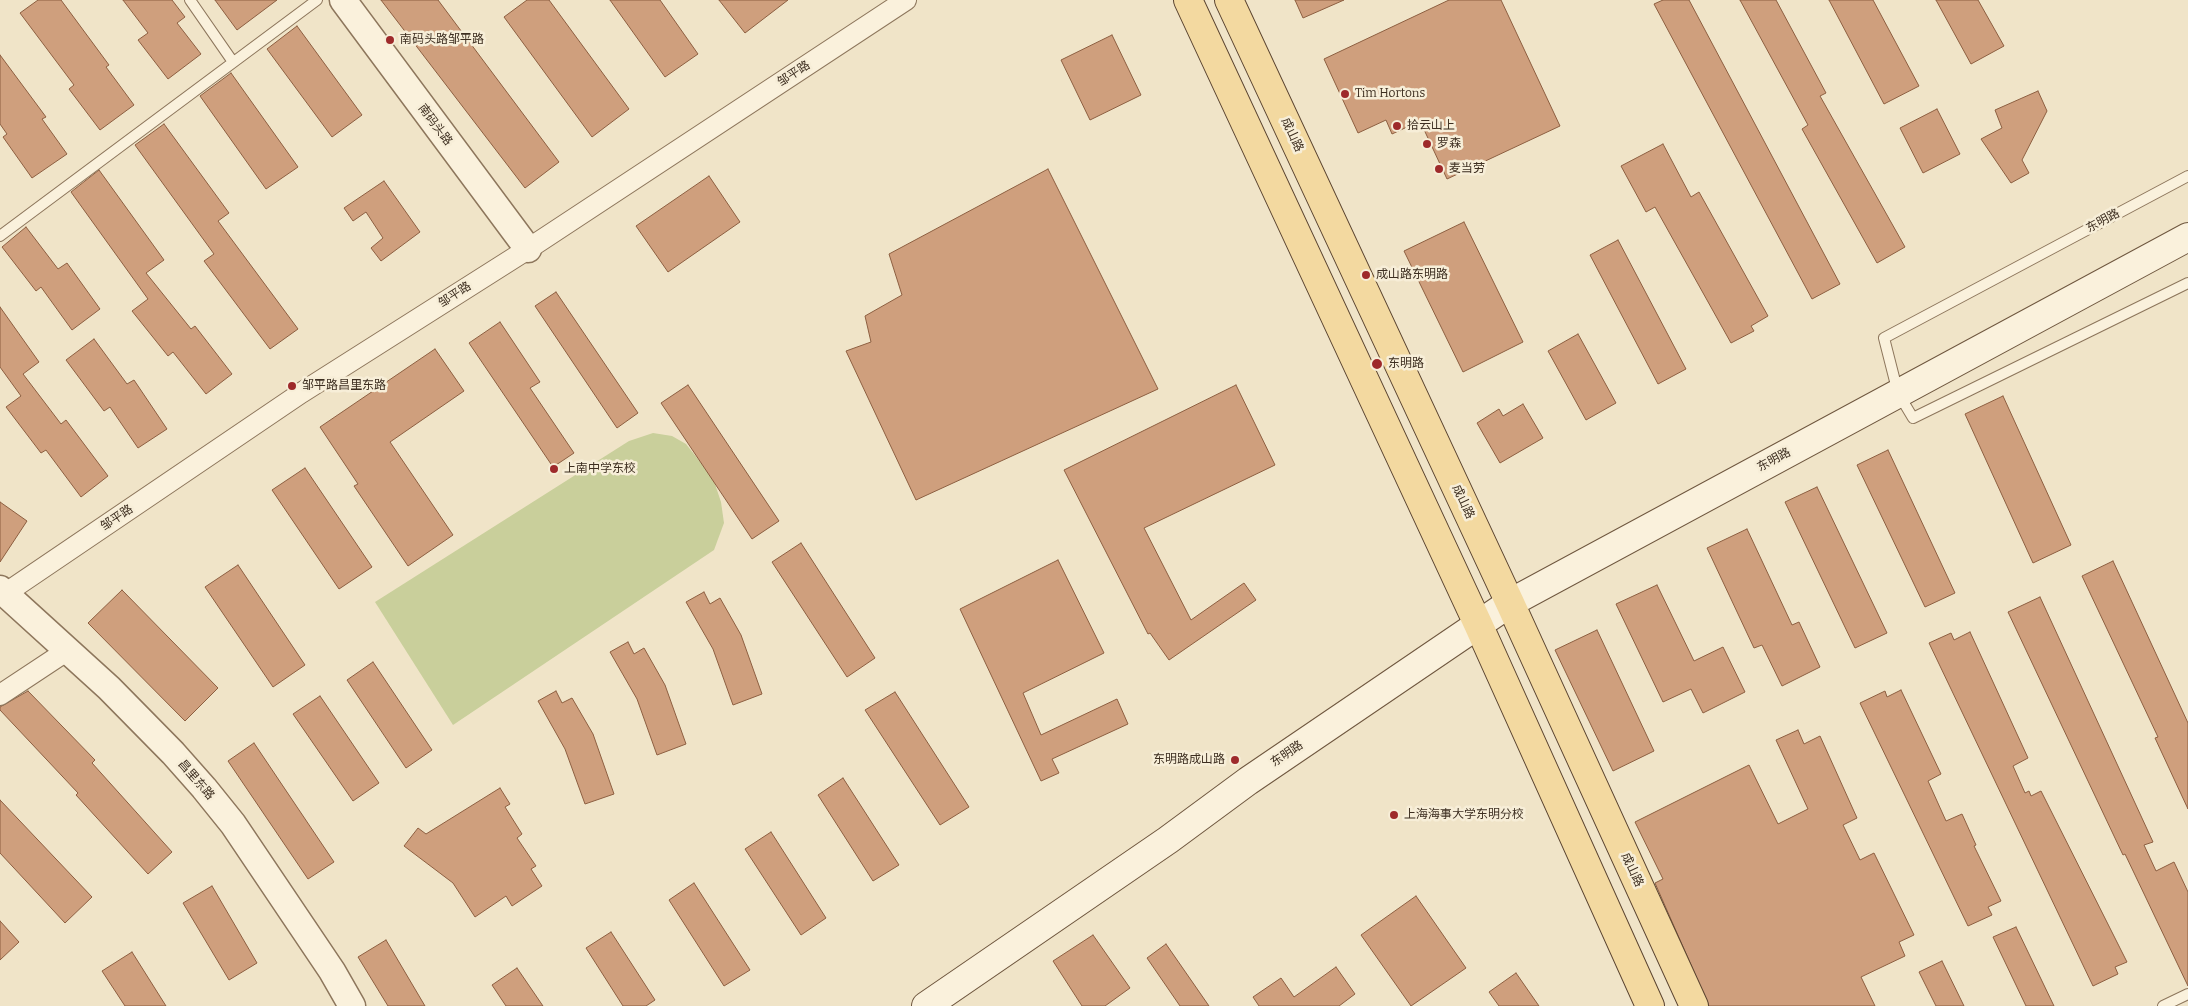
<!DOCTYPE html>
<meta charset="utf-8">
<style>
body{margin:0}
canvas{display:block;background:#f0e4c8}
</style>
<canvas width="2188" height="1006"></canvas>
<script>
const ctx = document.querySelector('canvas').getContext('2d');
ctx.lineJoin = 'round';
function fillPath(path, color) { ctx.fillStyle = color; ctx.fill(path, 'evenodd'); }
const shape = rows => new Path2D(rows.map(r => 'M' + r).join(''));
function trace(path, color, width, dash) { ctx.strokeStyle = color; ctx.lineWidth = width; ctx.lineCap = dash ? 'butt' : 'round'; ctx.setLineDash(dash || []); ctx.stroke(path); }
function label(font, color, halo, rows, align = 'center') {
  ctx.font = font + ' Bitter,"Noto Sans SC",serif'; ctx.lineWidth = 5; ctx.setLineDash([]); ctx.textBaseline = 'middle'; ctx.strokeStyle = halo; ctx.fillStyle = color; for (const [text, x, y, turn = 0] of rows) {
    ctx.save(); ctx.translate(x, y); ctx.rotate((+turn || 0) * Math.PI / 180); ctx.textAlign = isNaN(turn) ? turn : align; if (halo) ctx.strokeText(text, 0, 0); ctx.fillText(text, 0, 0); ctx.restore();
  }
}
const green = shape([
 [653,433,672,436,686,444,713,478,721,502,724,523,714,550,453,725,375,602,629,441]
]);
const building = shape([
 [38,0,61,0,109,65,106,67,134,105,100,130,69,89,74,85,20,13,38,0],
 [123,0,172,0,185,17,177,23,201,54,168,79,138,40,148,33,123,0],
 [215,0,277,0,237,30,215,0],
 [381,0,438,0,559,162,525,188,381,0],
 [527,0,549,0,629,109,592,137,504,17,527,0],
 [610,0,660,0,698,54,665,77,610,0],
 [719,0,788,0,745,33,719,0],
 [1295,0,1344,0,1303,18,1295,0],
 [1449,0,1501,0,1560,126,1447,179,1420,121,1392,134,1386,120,1358,133,1324,59,1449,0],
 [1663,0,1689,0,1840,284,1812,299,1654,4,1663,0],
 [1740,0,1776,0,1826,93,1820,96,1905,247,1877,263,1802,129,1808,125,1740,0],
 [1829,0,1873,0,1919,86,1884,104,1829,0],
 [1936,0,1978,0,2004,46,1971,64,1936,0],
 [297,26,362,115,332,137,267,49,297,26],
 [1112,35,1141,95,1090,120,1061,60,1112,35],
 [0,55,46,117,42,119,67,154,32,178,3,137,7,134,0,124,0,55],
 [231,73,298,167,266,189,200,96,231,73],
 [2038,91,2047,111,2022,160,2029,173,2011,183,1981,139,2002,128,1995,110,2038,91],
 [1937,109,1960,154,1923,173,1900,128,1937,109],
 [164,124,229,213,218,221,298,329,270,349,204,261,214,254,135,145,164,124],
 [1663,144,1691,197,1699,192,1768,316,1751,326,1754,331,1731,343,1655,207,1646,212,1621,166,1663,144],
 [1048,169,1158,389,916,500,846,351,871,342,865,316,902,295,889,254,1048,169],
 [99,170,164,260,146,273,191,329,195,326,232,374,206,394,173,352,168,356,132,311,148,299,71,192,99,170],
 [709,176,740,222,668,272,636,226,709,176],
 [384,181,420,232,381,261,371,248,383,238,366,212,353,221,344,208,384,181],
 [1464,222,1523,342,1463,372,1404,251,1464,222],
 [26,227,58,269,67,263,100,309,72,330,41,287,36,291,2,247,26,227],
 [1618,240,1686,369,1658,384,1590,255,1618,240],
 [556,292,638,413,617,428,535,306,556,292],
 [0,307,39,362,23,374,61,424,66,420,108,476,81,497,46,450,41,453,6,407,21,396,0,367,0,307],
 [500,322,540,382,530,388,574,453,553,467,469,343,500,322],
 [1578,334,1616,403,1586,420,1548,351,1578,334],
 [94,339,127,384,134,380,167,429,138,448,110,407,104,411,66,360,94,339],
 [435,349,464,391,390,442,453,535,408,566,354,486,358,484,320,427,435,349],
 [688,385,779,521,752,539,661,403,688,385],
 [1236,385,1275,465,1144,528,1191,620,1244,583,1256,600,1169,660,1150,633,1148,634,1064,470,1236,385],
 [2003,396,2071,545,2033,563,1965,414,2003,396],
 [1523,404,1543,438,1500,463,1477,423,1499,409,1503,416,1523,404],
 [1888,450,1955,593,1925,607,1857,465,1888,450],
 [305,468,372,567,339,589,272,490,305,468],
 [1817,487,1887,633,1855,648,1785,502,1817,487],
 [0,502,27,521,0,562,0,502],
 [1747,529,1792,625,1799,622,1820,667,1782,686,1762,645,1754,648,1707,548,1747,529],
 [801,543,875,658,847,677,772,562,801,543],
 [1058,560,1104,653,1023,693,1041,735,1117,699,1128,724,1052,759,1059,773,1041,781,960,609,1058,560],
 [2113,561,2188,723,2188,809,2155,738,2158,737,2082,576,2113,561],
 [238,565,305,665,273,687,205,587,238,565],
 [1657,585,1694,661,1723,647,1745,692,1703,713,1691,689,1663,702,1616,604,1657,585],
 [122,590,218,688,185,721,88,623,122,590],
 [704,592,710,604,720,598,741,635,762,694,733,705,713,649,686,602,704,592],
 [2040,597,2153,842,2144,845,2156,871,2174,862,2188,892,2188,986,2125,854,2123,855,2008,612,2040,597],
 [1597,630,1654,751,1613,771,1555,650,1597,630],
 [1970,632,2028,758,2013,766,2025,793,2029,791,2031,796,2041,791,2127,962,2115,967,2118,974,2093,986,1929,643,1951,633,1954,640,1970,632],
 [628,642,634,654,644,648,665,685,686,744,657,755,637,699,610,652,628,642],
 [373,662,432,750,406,768,347,680,373,662],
 [1901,690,1941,774,1928,781,1946,821,1962,814,1976,845,1974,846,2001,901,1988,907,1992,915,1968,926,1860,703,1885,691,1887,697,1901,690],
 [28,691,95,760,92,763,172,852,148,874,76,795,78,793,0,710,0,707,28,691],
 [556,691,562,703,572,698,593,734,614,794,585,804,565,749,538,701,556,691],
 [895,692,969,807,940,825,865,710,895,692],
 [320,696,379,783,353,801,293,714,320,696],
 [1798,730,1804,744,1820,736,1857,818,1843,825,1860,860,1874,853,1914,935,1899,942,1905,956,1861,977,1875,1006,1709,1006,1655,883,1663,879,1635,822,1749,765,1778,824,1808,809,1776,740,1798,730],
 [254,743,334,862,308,879,228,761,254,743],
 [843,778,899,865,873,881,818,795,843,778],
 [500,788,510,804,505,807,522,834,517,838,536,866,531,869,542,886,512,906,506,896,475,917,453,883,404,846,418,828,426,834,500,788],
 [0,800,92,897,65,923,0,853,0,800],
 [771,832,826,918,801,935,745,849,771,832],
 [694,883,750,970,724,986,669,900,694,883],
 [212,886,257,963,229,980,183,903,212,886],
 [1416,896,1466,968,1411,1006,1361,935,1416,896],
 [0,921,19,942,0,960,0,921],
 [2016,927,2054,1006,2026,1006,1993,937,2016,927],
 [611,932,655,1000,646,1006,623,1006,586,948,611,932],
 [1093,935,1130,988,1105,1006,1082,1006,1053,961,1093,935],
 [386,940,425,1006,388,1006,358,957,386,940],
 [1166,944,1209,1006,1180,1006,1147,958,1166,944],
 [132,952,166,1006,125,1006,102,971,132,952],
 [1942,961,1964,1006,1936,1006,1919,972,1942,961],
 [1336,967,1355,994,1339,1006,1259,1006,1253,997,1281,978,1294,997,1336,967],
 [517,968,543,1006,506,1006,492,985,517,968],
 [1516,973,1539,1006,1499,1006,1489,992,1516,973]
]);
const service = shape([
 [190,0,233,62],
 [2188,176,1884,338,1898,393,1913,418,2188,283],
 [0,236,317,0],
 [2163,1006,2188,994]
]);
const minor = shape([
 [6,593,301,393,528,249,906,0],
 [0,695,68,650]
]);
const tertiary = shape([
 [343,0,528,249],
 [0,589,109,688,173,753,204,788,233,824,332,971,352,1006]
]);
const secondary = shape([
 [926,1006,1168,840,1248,781,1510,603,2188,237]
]);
const primary = shape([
 [1188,0,1478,624,1650,1006],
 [1229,0,1510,603,1694,1006]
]);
const markers = [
 [390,40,5,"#9e2a2b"],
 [1345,94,5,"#9e2a2b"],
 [1397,126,5,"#9e2a2b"],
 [1427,144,5,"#9e2a2b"],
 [1439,169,5,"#9e2a2b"],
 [1366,275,5,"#9e2a2b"],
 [1377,364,6,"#9e2a2b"],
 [292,386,5,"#9e2a2b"],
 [554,469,5,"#9e2a2b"],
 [1235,760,5,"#9e2a2b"],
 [1394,815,5,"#9e2a2b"]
];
const poiNames = [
 ["南码头路邹平路",400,40],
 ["Tim Hortons",1355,94],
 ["拾云山上",1407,126],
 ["罗森",1437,144],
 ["麦当劳",1449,169],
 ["成山路东明路",1376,275],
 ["东明路",1388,364],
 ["邹平路昌里东路",302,386],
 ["上南中学东校",564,469],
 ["东明路成山路",1225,760,"right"],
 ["上海海事大学东明分校",1404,815]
];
const streetNames = [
 ["邹平路",794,74,-33],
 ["南码头路",435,125,53],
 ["成山路",1292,135,65],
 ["东明路",2103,221,-28],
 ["邹平路",455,295,-33],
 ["东明路",1774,460,-28],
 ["成山路",1463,502,65],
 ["邹平路",117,518,-34],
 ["东明路",1287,754,-34],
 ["昌里东路",196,780,49],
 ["成山路",1632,870,65]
];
fillPath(green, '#c9cf9b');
fillPath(building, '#cf9f7d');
trace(building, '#8d5f41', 1);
trace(service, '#8d765c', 12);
trace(minor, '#8d765c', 22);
trace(tertiary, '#8d765c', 29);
trace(secondary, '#6f573f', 30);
trace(primary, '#5b4430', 30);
trace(service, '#faf1dc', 10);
trace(minor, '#faf1dc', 20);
trace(tertiary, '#faf1dc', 26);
trace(secondary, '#faf1dc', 28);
trace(primary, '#f3d9a0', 28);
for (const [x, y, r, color] of markers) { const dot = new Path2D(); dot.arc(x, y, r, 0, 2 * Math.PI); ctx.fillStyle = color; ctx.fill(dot); trace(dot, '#f7eed8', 2); }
label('12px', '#3d2e20', '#f7eed8', poiNames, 'left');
label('12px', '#3d2e20', '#f7eed8', streetNames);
</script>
